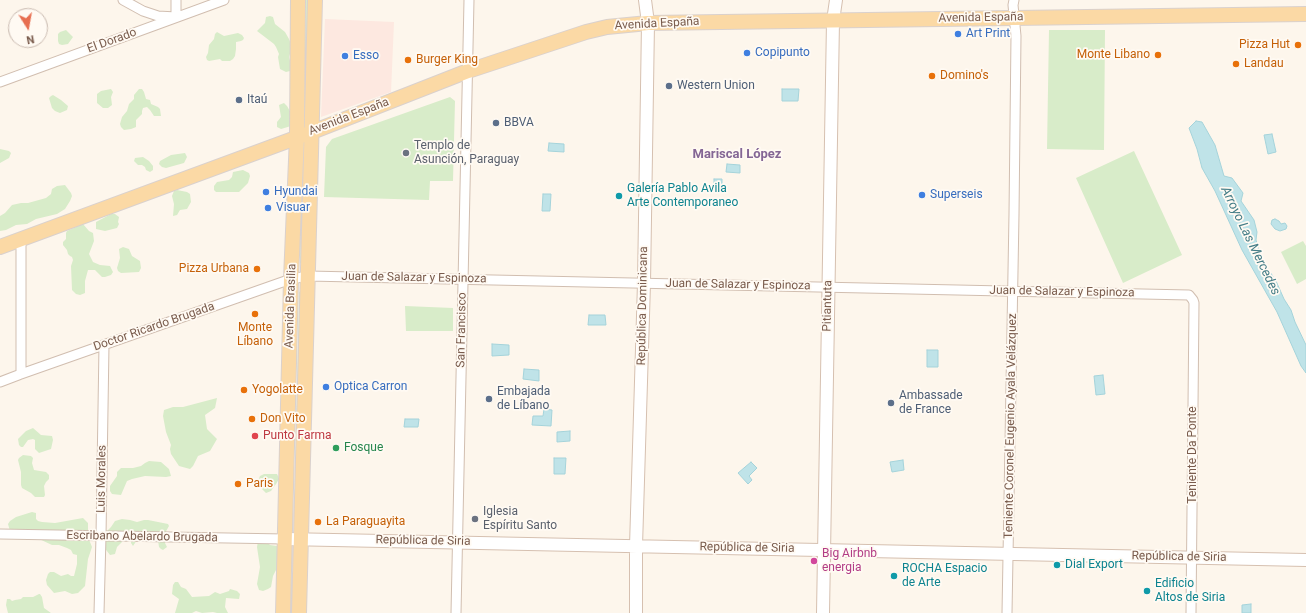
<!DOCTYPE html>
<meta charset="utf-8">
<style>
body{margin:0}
#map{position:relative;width:1306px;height:613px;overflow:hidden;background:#fdf6ec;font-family:Roboto,sans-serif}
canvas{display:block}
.north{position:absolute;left:8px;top:8px;width:40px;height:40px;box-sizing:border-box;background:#fffaf3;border:1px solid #cabbb1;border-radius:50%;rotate:169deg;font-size:11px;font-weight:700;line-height:16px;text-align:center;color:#7a5c4d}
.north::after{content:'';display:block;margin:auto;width:14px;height:18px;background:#e76f51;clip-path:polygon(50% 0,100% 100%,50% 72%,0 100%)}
</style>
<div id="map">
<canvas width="1306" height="613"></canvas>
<div class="north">N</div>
</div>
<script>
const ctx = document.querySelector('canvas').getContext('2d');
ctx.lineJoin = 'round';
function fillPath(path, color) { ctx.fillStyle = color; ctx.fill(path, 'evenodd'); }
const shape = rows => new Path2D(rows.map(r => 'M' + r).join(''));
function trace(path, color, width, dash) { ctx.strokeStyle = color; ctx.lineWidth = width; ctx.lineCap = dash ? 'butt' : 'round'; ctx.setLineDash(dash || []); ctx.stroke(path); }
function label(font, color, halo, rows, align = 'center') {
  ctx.font = font + ' Roboto,sans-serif'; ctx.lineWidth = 3.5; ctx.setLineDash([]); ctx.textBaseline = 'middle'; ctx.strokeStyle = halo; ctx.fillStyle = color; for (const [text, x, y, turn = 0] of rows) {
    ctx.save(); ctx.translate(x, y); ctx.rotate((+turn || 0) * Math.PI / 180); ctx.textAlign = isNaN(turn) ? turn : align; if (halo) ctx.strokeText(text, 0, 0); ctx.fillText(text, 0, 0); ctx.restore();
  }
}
const commercial = shape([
 [325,19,394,22,391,92,321,117]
]);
const green = shape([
 [306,0,309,0,306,122,303,122],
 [270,16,273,17,275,24,285,32,289,39,292,47,289,57,291,65,290,71,286,72,280,69,278,57,279,54,276,47,274,44,257,31,265,23,266,17],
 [66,30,73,37,68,44,62,45,59,44,58,41,58,34,60,32],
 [1049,30,1105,30,1104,150,1047,149],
 [217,32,224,36,238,33,242,35,244,38,243,40,241,41,236,42,236,49,235,56,233,59,230,61,222,61,220,59,209,61,207,60,206,57,208,53,209,45,214,39,215,34],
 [111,89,113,92,111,97,112,105,108,108,103,108,97,103,97,94,101,91],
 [139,89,142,89,144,92,146,99,150,100,151,104,158,107,160,109,161,116,154,116,150,110,147,107,143,108,142,111,142,114,136,120,136,127,131,129,124,130,121,127,120,124,122,117,127,111,129,104,134,99,134,95],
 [53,95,61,100,68,106,67,110,60,113,55,111,52,108,49,98,51,96],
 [450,97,455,101,453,181,430,181,429,200,324,197,326,147,332,139],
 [284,103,287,106,291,113,291,126,281,129,277,127,277,122,281,117,279,105],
 [303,145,305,145,302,264,300,263],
 [0,149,9,151,11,153,9,158,0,163],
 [1134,151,1182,255,1123,283,1076,178],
 [185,153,187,157,184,163,166,168,162,167,159,164,160,161,171,155],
 [143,157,149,161,153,166,153,170,150,172,146,170,145,167,142,165,138,165,134,161,135,158],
 [243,170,249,173,250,176,248,183,239,192,216,192,214,190,214,186,217,182,229,180,232,177,233,172],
 [65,185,71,193,72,196,70,201,65,209,57,214,36,219,27,224,16,225,6,230,0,231,0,216,5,213,12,205,21,203,28,203,46,198,51,194,52,189,57,186],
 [177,190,187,192,190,194,191,202,187,209,180,210,177,215,173,216,174,204,172,196,174,191],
 [111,214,115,214,119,217,118,222,119,224,117,228,105,231,96,229,96,222],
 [83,224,89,231,93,233,94,241,89,254,93,262,100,265,110,266,113,272,111,275,105,277,102,277,95,270,88,270,85,281,85,293,80,295,76,294,72,290,71,266,73,260,72,257,70,256,68,254,67,250,63,245,63,242,66,239,66,233,67,231],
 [1303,241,1306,246,1306,279,1297,284,1281,252],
 [123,247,129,249,132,256,140,261,141,268,139,272,121,273,118,271,117,268,120,258,119,249],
 [301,291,295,525,294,523,299,292],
 [405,306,453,308,453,331,406,331],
 [217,398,215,408,205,415,207,429,217,439,210,451,198,456,193,466,190,469,179,466,171,454,170,449,171,445,166,432,163,416,164,410,173,407,183,407],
 [33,428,41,435,52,436,53,440,51,449,39,453,35,449,35,440,33,439,28,440,23,447,21,447,19,445,18,439,26,431],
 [23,455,31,456,33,458,32,463,34,470,46,472,49,475,49,479,46,482,44,486,45,495,44,497,35,497,31,493,22,488,21,485,21,472,18,460,19,458],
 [149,461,161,462,169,469,171,476,166,477,145,476,132,479,127,481,121,495,112,494,110,491,110,486,117,476,117,472,121,468,133,468,141,466,145,463],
 [264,474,277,474,278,476,279,479,276,484,271,491,266,493,259,486,258,481,260,476],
 [32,512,36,513,36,519,38,521,42,522,55,523,83,518,88,523,88,537,92,547,88,559,85,586,78,593,72,594,65,591,54,593,47,585,46,580,48,574,50,572,54,572,61,576,68,574,71,576,74,576,77,564,77,555,73,554,71,550,67,548,59,545,52,545,37,538,10,531,8,524,10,521,16,517],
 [122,519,130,520,137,522,144,520,148,520,168,524,169,526,165,533,165,543,167,547,163,550,161,549,159,547,158,540,137,540,133,546,131,543,131,538,125,539,117,547,115,554,110,555,103,546,106,532,111,527,115,521],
 [258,541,266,541,270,545,277,546,278,550,277,568,273,576,271,587,268,589,263,591,259,590,257,584,260,567,257,547],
 [175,582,178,582,181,587,186,589,192,597,209,596,215,592,220,594,229,591,230,589,237,591,240,594,239,599,226,598,225,607,228,613,217,613,213,612,202,613,196,611,192,613,175,613,179,599,172,594,173,585],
 [39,594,40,594,42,597,44,608,51,613,8,613,6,605,7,599,10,599,12,601,15,600,21,599,23,597,33,597]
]);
const water = shape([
 [782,89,799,89,798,101,782,101,782,89],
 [1196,121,1202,122,1215,145,1224,176,1232,178,1243,193,1241,201,1254,220,1257,232,1256,240,1262,260,1276,281,1284,299,1291,310,1295,322,1306,345,1306,373,1301,366,1277,312,1242,250,1215,191,1202,168,1197,149,1189,128,1196,121],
 [1272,134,1276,152,1268,154,1264,135,1272,134],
 [549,143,564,144,564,152,548,151,549,143],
 [727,164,740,165,740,173,726,172,727,164],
 [714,179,722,179,722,191,714,191,714,179],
 [543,194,551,194,550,211,542,211,543,194],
 [1275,219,1279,221,1281,224,1285,223,1287,226,1286,229,1280,231,1275,229,1271,224,1272,220,1275,219],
 [589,315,605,315,606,325,588,325,589,315],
 [492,344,509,345,509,355,492,356,492,344],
 [927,350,938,350,938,367,927,367,927,350],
 [524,369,539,370,539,381,523,379,524,369],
 [1103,375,1105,394,1096,395,1094,376,1103,375],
 [544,409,552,410,551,426,532,425,533,416,543,416,544,409],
 [405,419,419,419,418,427,404,427,405,419],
 [570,431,570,441,557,442,557,432,570,431],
 [554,458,566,458,565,474,554,474,554,458],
 [903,460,904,470,892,472,890,462,903,460],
 [751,462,757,468,749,476,752,480,748,484,738,473,751,462],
 [1251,604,1251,613,1242,613,1242,605,1251,604]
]);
const street = shape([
 [123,0,143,11,158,16,176,17,176,0],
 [0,82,224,0],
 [21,374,21,240],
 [0,382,21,374,291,279,308,276,1189,295,1193,300,1194,303,1191,613],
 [0,534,285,539],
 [99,613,101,536,104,345],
 [456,613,469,0],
 [1007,613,1014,214,1016,36,1013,5,1014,0]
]);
const secondary = shape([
 [285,539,1306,560],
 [636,613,636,546,644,283,648,23,645,0],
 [823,613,833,21,836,0]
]);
const primary = shape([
 [0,247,312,132,468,71,586,32,607,27,648,23,1306,14],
 [283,613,291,279,297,136,298,0],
 [299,613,315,0]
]);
const markers = [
 [958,34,4,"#3f7fe0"],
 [1298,45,4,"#e8710a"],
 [747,53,4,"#3f7fe0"],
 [1158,55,4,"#e8710a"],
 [345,56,4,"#3f7fe0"],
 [408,60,4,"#e8710a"],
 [1236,64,4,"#e8710a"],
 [932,76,4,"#e8710a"],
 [669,86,4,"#5c6f8a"],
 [239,100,4,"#5c6f8a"],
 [496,123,4,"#5c6f8a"],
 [406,153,4,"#6b7280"],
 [266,192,4,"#3f7fe0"],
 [922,195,4,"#3f7fe0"],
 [619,196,4,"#0f9aa8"],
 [268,208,4,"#3f7fe0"],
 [257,269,4,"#e8710a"],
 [255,314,4,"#e8710a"],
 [326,387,4,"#3f7fe0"],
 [244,390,4,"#e8710a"],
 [489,399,4,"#5c6f8a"],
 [891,403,4,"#5c6f8a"],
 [252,419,4,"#e8710a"],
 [255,436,4,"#e0444e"],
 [336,448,4,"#2e9e5b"],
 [238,484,4,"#e8710a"],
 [475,519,4,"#6b7280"],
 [318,522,4,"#e8710a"],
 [814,561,4,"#d1479c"],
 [1057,565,4,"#0f9aa8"],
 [894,576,4,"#0f9aa8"],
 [1147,591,4,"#0f9aa8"]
];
const streetNames = [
 ["Avenida España",981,18,-1],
 ["Avenida España",657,24,-3],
 ["El Dorado",112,41,-20],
 ["Avenida España",349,117,-21],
 ["Juan de Salazar y Espinoza",414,278,1],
 ["Juan de Salazar y Espinoza",738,285,1],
 ["Juan de Salazar y Espinoza",1062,292,1],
 ["Avenida Brasilia",291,306,-88],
 ["República Dominicana",643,306,-89],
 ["Pitiantuta",828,306,-89],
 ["Doctor Ricardo Brugada",154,327,-19],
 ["San Francisco",462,330,-89],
 ["Teniente Coronel Eugenio Ayala Velázquez",1011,426,-89],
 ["Teniente Da Ponte",1193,455,-90],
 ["Luis Morales",102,479,-89],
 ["Escribano Abelardo Brugada",142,537,1],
 ["República de Siria",423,541,1],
 ["República de Siria",747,548,1],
 ["República de Siria",1179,557,1]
];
const shopNames = [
 ["Art Print",966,34],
 ["Copipunto",755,53],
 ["Esso",353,56],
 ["Hyundai",274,192],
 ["Superseis",930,195],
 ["Visuar",276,208],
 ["Optica Carron",334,387]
];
const foodNames = [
 ["Pizza Hut",1290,45,"right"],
 ["Monte Libano",1150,55,"right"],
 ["Burger King",416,60],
 ["Landau",1244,64],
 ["Domino's",940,76],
 ["Pizza Urbana",249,269,"right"],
 ["Monte",255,328,"center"],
 ["Líbano",255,342,"center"],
 ["Yogolatte",252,390],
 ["Don Vito",260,419],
 ["Paris",246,484],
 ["La Paraguayita",326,522]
];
const serviceNames = [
 ["Western Union",677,86],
 ["Itaú",247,100],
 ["BBVA",504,123],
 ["Embajada",497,392],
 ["de Líbano",497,406],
 ["Ambassade",899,396],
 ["de France",899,410]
];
const worshipNames = [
 ["Templo de",414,146],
 ["Asunción, Paraguay",414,160],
 ["Iglesia",483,512],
 ["Espíritu Santo",483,526]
];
const cultureNames = [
 ["Galería Pablo Avila",627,189],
 ["Arte Contemporaneo",627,203],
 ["Dial Export",1065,565],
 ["ROCHA Espacio",902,569],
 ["de Arte",902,583],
 ["Edificio",1155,584],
 ["Altos de Siria",1155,598]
];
const healthNames = [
 ["Punto Farma",263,436]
];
const leisureNames = [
 ["Fosque",344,448]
];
const hotelNames = [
 ["Big Airbnb",822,554],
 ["energia",822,568]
];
const neighbourhoodNames = [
 ["Mariscal López",737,155]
];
const waterNames = [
 ["Arroyo Las Mercedes",1250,241,64]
];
fillPath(commercial, '#fde8e0');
fillPath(green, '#d8ecc9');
fillPath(water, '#bfe3e8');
trace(water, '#a5d3da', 1);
trace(street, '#d1beb0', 11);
trace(secondary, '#d6c0b0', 14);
trace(primary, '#dad1cd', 16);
trace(street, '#fff', 9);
trace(secondary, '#fff', 12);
trace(primary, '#fbd9a5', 14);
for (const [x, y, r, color] of markers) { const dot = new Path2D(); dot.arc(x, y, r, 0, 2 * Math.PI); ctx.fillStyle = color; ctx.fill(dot); trace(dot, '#fffaf3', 1.5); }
label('12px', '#7a5c4d', '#fffaf3', streetNames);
label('12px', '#366cbe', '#fffaf3', shopNames, 'left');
label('12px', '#c56008', '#fffaf3', foodNames, 'left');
label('12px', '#4e5e75', '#fffaf3', serviceNames, 'left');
label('12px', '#5b616d', '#fffaf3', worshipNames, 'left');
label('12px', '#0d838f', '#fffaf3', cultureNames, 'left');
label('12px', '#be3a42', '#fffaf3', healthNames, 'left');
label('12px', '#27864d', '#fffaf3', leisureNames, 'left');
label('12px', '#b23c85', '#fffaf3', hotelNames, 'left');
label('bold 13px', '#846695', '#fffaf3', neighbourhoodNames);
label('italic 13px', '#437c86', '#fffaf3', waterNames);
</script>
